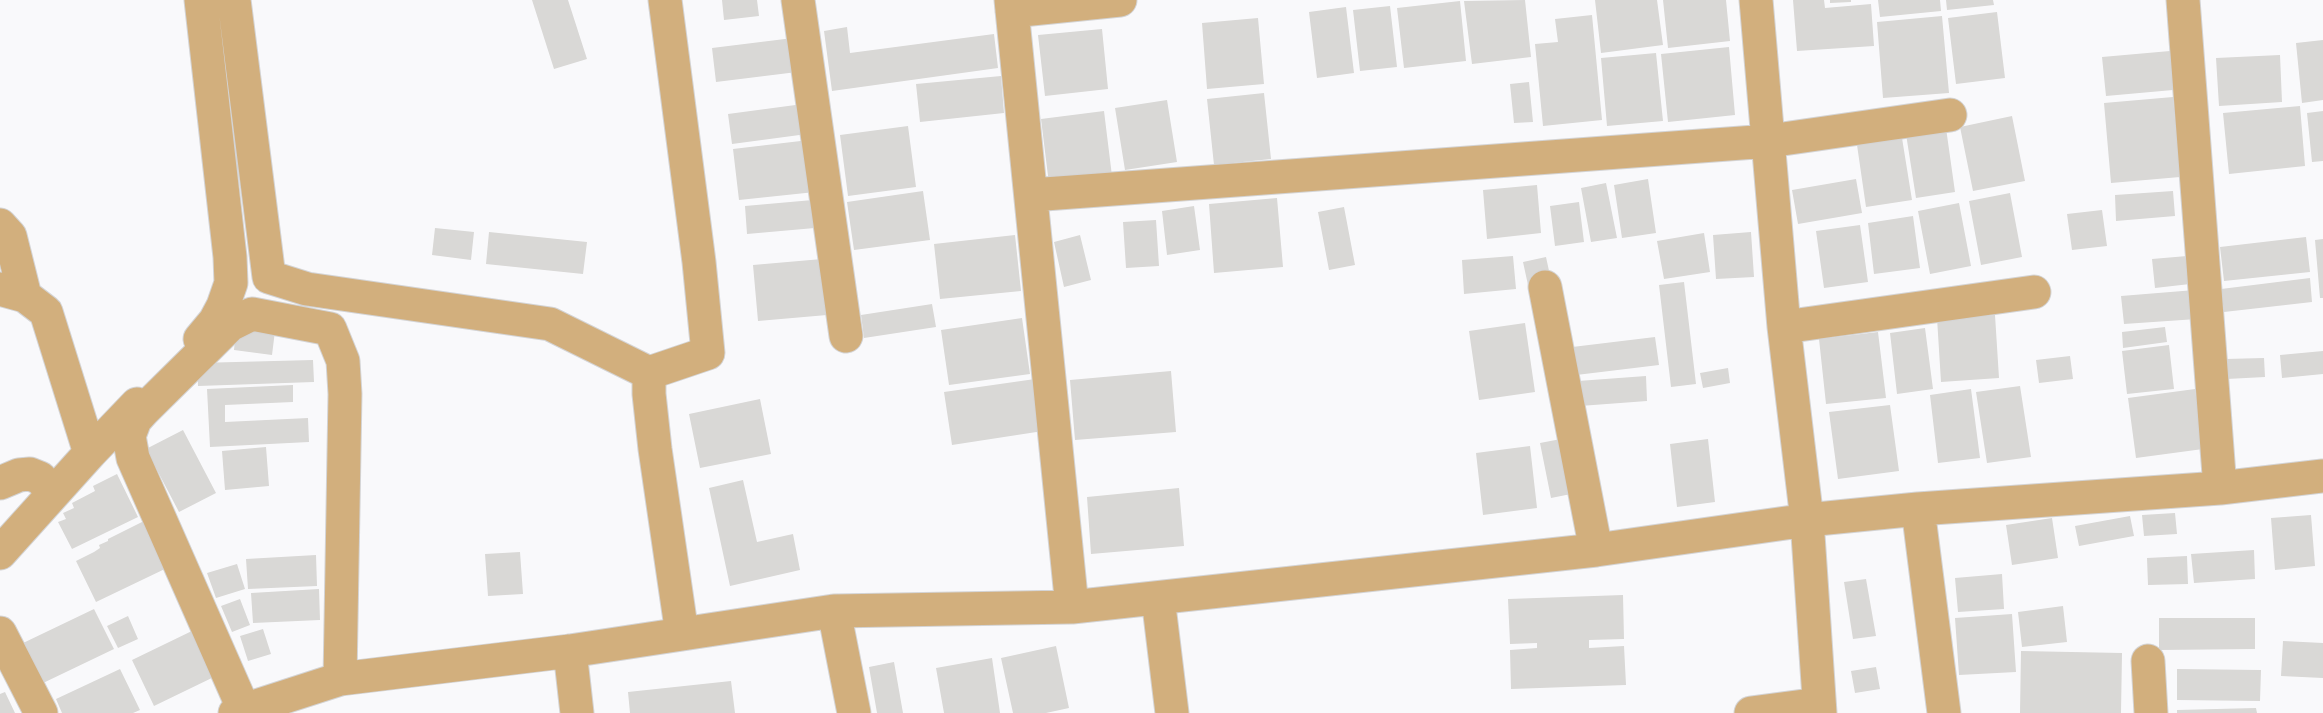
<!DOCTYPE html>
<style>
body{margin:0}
canvas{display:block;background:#f9f9fb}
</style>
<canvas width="2323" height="713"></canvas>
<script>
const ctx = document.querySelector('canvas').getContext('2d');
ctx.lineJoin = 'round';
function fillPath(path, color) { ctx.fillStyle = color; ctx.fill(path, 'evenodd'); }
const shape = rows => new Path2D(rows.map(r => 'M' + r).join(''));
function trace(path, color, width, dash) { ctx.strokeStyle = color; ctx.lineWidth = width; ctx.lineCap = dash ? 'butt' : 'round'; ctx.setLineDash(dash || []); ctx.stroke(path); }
const building = shape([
 [532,0,568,0,587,59,554,69],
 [722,0,757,0,759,16,724,20],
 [1525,0,1531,57,1472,64,1464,1],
 [1595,0,1657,0,1663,45,1601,53],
 [1663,0,1726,0,1730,41,1668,48],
 [1793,0,1824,0,1825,8,1871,4,1874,46,1797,51],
 [1830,0,1851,0,1851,2,1830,3],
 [1878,0,1940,0,1941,11,1880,17],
 [1946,0,1993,0,1994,5,1947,10],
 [1460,1,1466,61,1404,68,1397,8],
 [1390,6,1397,67,1360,71,1353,10],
 [1346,7,1354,73,1317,78,1309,12],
 [1997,12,2005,78,1956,84,1948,18],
 [1592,15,1602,120,1543,126,1535,44,1558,42,1555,19],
 [1942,16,1949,93,1883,98,1877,22],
 [1258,18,1264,84,1207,89,1202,23],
 [847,27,850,53,994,34,998,68,832,91,824,31],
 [1102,29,1108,89,1045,96,1038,35],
 [793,38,797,72,716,82,712,48],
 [2323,40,2323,100,2302,103,2296,43],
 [1729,47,1735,115,1668,122,1661,54],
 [2170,51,2173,90,2106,96,2102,57],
 [1656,53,1663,121,1607,126,1601,58],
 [2280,55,2282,102,2219,106,2216,58],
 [1001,76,1004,113,920,122,916,84],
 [1529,82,1533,122,1514,123,1510,84],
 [1264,93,1271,159,1214,165,1207,99],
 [2173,97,2180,177,2111,183,2104,103],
 [1167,100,1177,162,1125,170,1115,108],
 [803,104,807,134,732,144,728,114],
 [2300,106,2305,166,2229,174,2223,113],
 [1104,111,1112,176,1049,184,1041,119],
 [2323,111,2323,161,2312,162,2307,113],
 [2012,116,2025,181,1973,191,1960,127],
 [908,126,916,187,848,196,840,135],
 [1946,128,1955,192,1916,198,1906,134],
 [1902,138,1912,200,1866,207,1857,145],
 [809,140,815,192,739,200,733,149],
 [1648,179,1656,233,1622,238,1614,185],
 [1856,179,1862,213,1798,224,1792,190],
 [1606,183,1617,238,1591,242,1581,188],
 [1537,185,1541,233,1487,239,1483,190],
 [923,191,930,240,854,250,847,202],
 [2173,191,2175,216,2116,221,2115,195],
 [2010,193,2022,257,1981,265,1969,201],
 [1277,198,1283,267,1214,273,1209,204],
 [824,199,826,227,747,234,745,206],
 [1579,202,1584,242,1555,246,1550,206],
 [1959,203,1971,266,1930,274,1918,211],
 [1194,206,1200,250,1167,255,1162,211],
 [1344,207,1355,265,1329,270,1318,212],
 [2102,210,2107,246,2072,250,2067,214],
 [1913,216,1920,268,1874,274,1868,223],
 [1156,220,1159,266,1126,268,1123,222],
 [1860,225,1868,282,1824,288,1816,231],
 [435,228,474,232,471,260,432,255],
 [489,232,587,242,583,274,486,264],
 [1751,232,1754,277,1716,279,1713,235],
 [1704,233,1710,272,1664,279,1657,241],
 [1015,235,1021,291,940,299,934,244],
 [1080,235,1091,280,1064,287,1054,242],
 [2306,237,2310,272,2224,281,2220,247],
 [2323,239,2323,298,2320,298,2315,240],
 [1513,256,1516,289,1464,294,1462,260],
 [2187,256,2190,284,2155,288,2152,259],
 [1546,257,1551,280,1528,285,1523,262],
 [822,259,827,315,758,321,753,265],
 [2310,278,2312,302,2224,312,2221,289],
 [1684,282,1696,384,1671,387,1659,285],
 [2195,290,2197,319,2124,324,2121,296],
 [932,304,936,327,864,338,861,315],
 [1995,315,1999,378,1941,382,1937,318],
 [1022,318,1030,374,949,385,941,330],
 [276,323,272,355,234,350,236,329],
 [1525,323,1535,392,1479,400,1469,331],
 [2165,327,2167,342,2123,348,2122,332],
 [1925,328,1933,389,1897,394,1890,333],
 [1878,332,1886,398,1826,404,1819,339],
 [1655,337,1659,365,1568,376,1564,348],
 [2169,345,2174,389,2127,394,2122,351],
 [2323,351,2323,374,2282,378,2280,355],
 [2070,356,2073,379,2039,383,2036,360],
 [2264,358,2265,377,2227,379,2225,359],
 [313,360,314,382,198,386,197,363],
 [1728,368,1730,383,1703,388,1700,373],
 [1171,371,1176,432,1075,440,1070,380],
 [1646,376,1647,401,1580,406,1578,381],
 [1035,379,1043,431,952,445,944,392],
 [293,385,293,402,225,405,225,422,308,418,309,442,210,447,207,389],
 [2020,386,2031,457,1987,463,1976,392],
 [1971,389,1980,458,1938,463,1930,395],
 [2195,389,2203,449,2136,458,2128,398],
 [760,399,771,454,700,468,689,414],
 [1890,405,1899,471,1838,479,1829,412],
 [183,430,216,493,179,512,146,449],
 [1566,438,1576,493,1551,498,1540,443],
 [1708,439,1715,502,1677,507,1670,444],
 [1530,446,1537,508,1483,515,1476,453],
 [266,447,269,486,225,490,222,451],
 [117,474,138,517,72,549,58,522,66,519,63,513,74,508,72,503,95,491,93,486],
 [743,480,757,542,793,534,800,570,730,586,709,488],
 [1179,488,1184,546,1091,554,1087,497],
 [2175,513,2177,534,2144,536,2142,515],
 [2311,515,2315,566,2275,570,2271,518],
 [2130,516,2134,536,2079,546,2075,526],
 [2052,518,2058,558,2012,565,2006,525],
 [146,520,169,567,96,602,76,561,94,552,100,548,99,545,108,541,108,539],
 [2254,550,2255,579,2194,583,2191,554],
 [520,552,523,594,488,596,485,554],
 [316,555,317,586,248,589,246,559],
 [2187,556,2188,584,2148,585,2147,558],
 [237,564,245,589,216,598,207,573],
 [2002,574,2004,609,1958,612,1955,578],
 [1866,579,1876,636,1853,639,1844,582],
 [319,589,320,620,253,623,251,593],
 [1623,595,1624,639,1589,640,1589,648,1624,646,1626,685,1511,689,1510,650,1537,648,1537,643,1510,644,1508,599],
 [240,599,250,625,232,632,221,606],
 [2063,606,2067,642,2022,647,2018,612],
 [94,609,114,649,41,684,21,644],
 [2012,614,2016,672,1959,675,1955,618],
 [128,616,138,639,118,648,107,626],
 [2159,618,2255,618,2255,649,2159,650],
 [196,629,218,675,154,706,132,660],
 [263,629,271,654,248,661,240,636],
 [2283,641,2323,643,2323,678,2281,676],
 [1056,646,1069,708,1046,713,1013,713,1001,658],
 [2021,651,2122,653,2121,713,2020,713],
 [992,658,1000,713,944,713,936,668],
 [894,662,903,713,877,713,869,667],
 [1876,667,1880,689,1855,693,1851,671],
 [120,669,140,710,133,713,62,713,56,699],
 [2177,669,2261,670,2260,701,2177,700],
 [731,681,735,713,630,713,628,692],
 [5,692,15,713,0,713,0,694],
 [2256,708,2257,713,2177,713,2177,710]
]);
const minor = shape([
 [234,0,269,277,307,289,550,324,649,373,708,353,699,262,665,0],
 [798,0,846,336],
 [1011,0,1072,607],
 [1756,0,1784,327,1807,520,1820,713],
 [2183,0,2220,488],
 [1012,11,1120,0],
 [1031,195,1769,141,1950,115],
 [0,225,10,236,25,296],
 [1545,287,1596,550],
 [0,289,25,296,46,312,90,453],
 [1784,327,2034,292],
 [200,339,215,321,223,306,231,283,230,257,201,0],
 [649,373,649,394,655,449,682,634],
 [0,483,19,475,30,474,40,478,54,493],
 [1918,509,1944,713],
 [0,553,90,453,137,404],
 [1158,598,1172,713],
 [834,611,854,713],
 [0,633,41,713],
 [570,651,577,713],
 [2148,661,2151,713],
 [244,710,133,458,129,436,135,420,144,410,230,325,252,314,330,329,343,361,345,394,340,679],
 [235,713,340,679,570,651,834,611,1072,607,1596,550,1807,520,1918,509,2220,488,2323,476],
 [1751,713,1819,704]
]);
fillPath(building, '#d9d8d6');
trace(minor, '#d4d4d5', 35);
trace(minor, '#d2af7d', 33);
</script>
